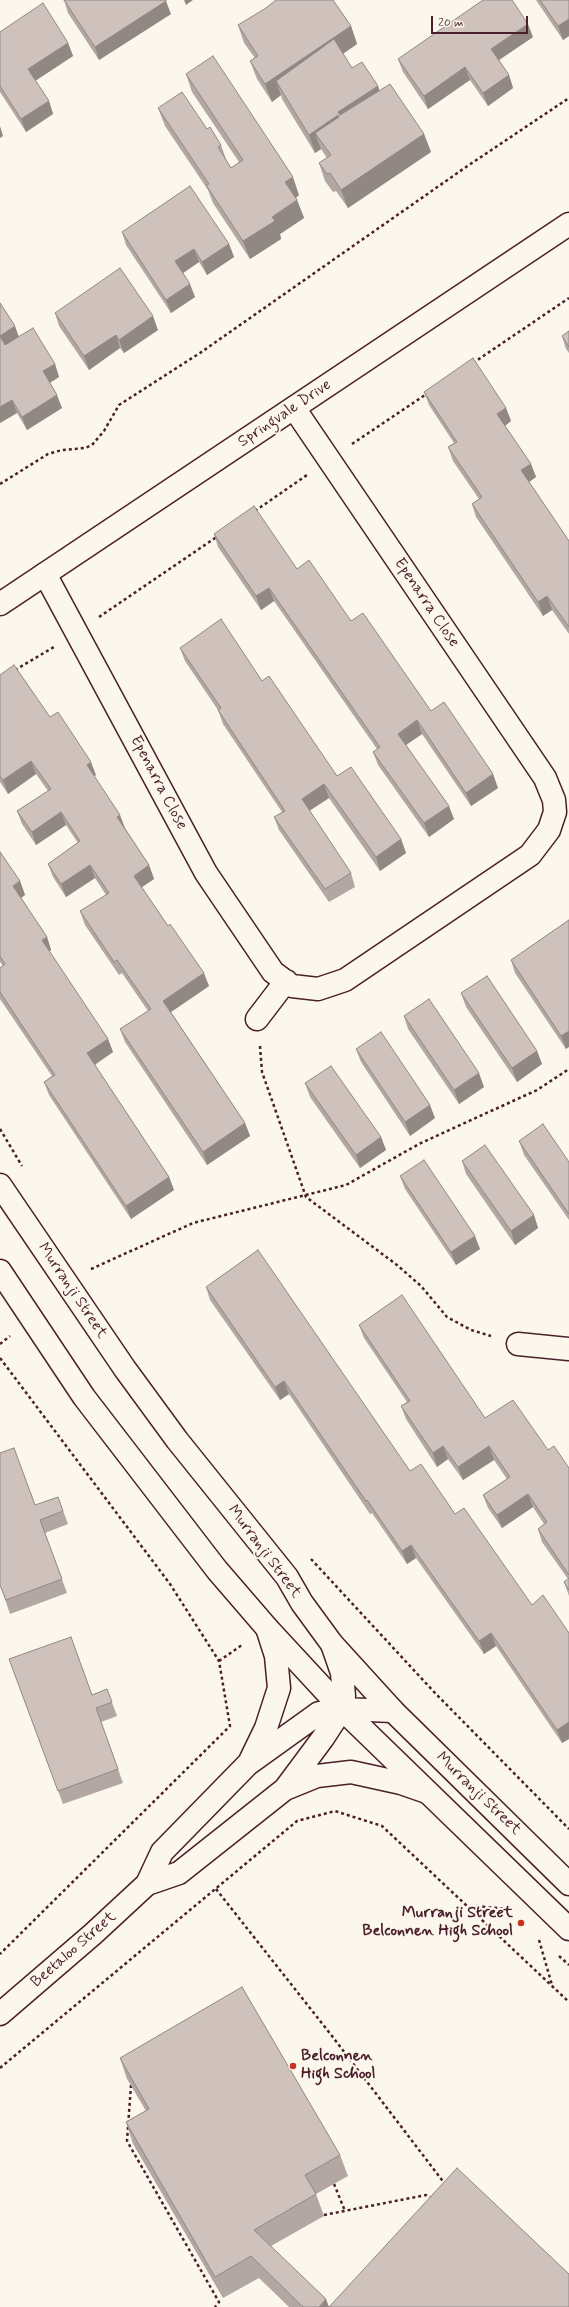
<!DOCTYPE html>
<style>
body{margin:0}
#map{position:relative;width:569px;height:2307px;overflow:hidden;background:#fbf7ec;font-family:Mynerve,sans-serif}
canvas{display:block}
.scale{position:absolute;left:431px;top:16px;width:97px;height:18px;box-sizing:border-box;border:2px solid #4a1f2b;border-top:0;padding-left:5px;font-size:12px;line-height:14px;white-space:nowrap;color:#4a1f2b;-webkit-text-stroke:3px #fbf7ec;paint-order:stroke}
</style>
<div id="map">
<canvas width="569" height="2307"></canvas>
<div class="scale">20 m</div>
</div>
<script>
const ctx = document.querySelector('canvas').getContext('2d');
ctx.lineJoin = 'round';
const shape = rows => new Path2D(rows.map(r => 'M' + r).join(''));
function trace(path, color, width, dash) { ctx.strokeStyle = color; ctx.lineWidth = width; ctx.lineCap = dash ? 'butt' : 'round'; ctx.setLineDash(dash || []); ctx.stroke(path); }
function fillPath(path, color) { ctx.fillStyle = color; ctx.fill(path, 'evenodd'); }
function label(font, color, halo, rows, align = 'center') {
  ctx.font = font + ' Mynerve,sans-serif'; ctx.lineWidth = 4; ctx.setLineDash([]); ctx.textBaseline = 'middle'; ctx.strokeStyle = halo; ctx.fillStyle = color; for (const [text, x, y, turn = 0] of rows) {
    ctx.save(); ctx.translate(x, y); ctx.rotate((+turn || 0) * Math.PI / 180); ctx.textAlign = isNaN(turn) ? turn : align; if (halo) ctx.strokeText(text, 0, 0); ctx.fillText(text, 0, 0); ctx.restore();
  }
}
const path = shape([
 [473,363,569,298],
 [352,444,428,393],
 [0,484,48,454,62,450,85,448,92,445,104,431,119,405,200,353,466,167,569,98],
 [255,511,307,475],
 [99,617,218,536],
 [15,670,54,647],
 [260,1046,262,1072,306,1197,397,1265,421,1286,447,1317,471,1330,491,1336],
 [0,1129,22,1166],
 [91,1269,193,1223,346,1185,419,1144,537,1090,569,1069],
 [0,1344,10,1336],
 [0,1358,170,1584,219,1661,230,1726,0,1954],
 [311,1559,435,1693,569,1829],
 [219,1661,242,1645],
 [216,1889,332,2036,445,2184],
 [472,1910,476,1906,507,1909],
 [539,1940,552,1985],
 [559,1956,569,1965],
 [0,2068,297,1821,335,1811,382,1826,569,2002],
 [131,2085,127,2141,219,2302,215,2307],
 [334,2184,345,2211],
 [324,2215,426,2195,432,2198]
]);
const minor = shape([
 [45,574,206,873,273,972,292,986,318,989,345,980,530,855,549,830,555,812,554,800,545,778,294,408],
 [257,1019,286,981],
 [518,1344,569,1349],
 [250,1761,266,1728,279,1688,276,1656,267,1628],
 [285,1789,317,1776,351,1772,401,1783,427,1792],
 [147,1884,179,1873,285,1789,323,1738,342,1709,344,1696,342,1673,332,1644],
 [0,2014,93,1934,147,1884,162,1852,248,1764,319,1713,342,1709,393,1711]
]);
const tertiary = shape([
 [0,1185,125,1369,177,1440,287,1577,302,1603,332,1644,393,1711,569,1884],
 [0,1271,84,1397,217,1570,267,1628,342,1709,569,1929]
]);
const secondary = shape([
 [0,604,569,224]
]);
const wall = shape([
 [64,0,171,14,99,60,68,13],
 [536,0,569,0,569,36,563,40],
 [238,25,351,26,357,44,343,54,352,68,378,86,379,90,424,134,431,152,348,208,336,191,333,192,325,181,319,163,327,158,321,149,315,153,282,99,281,95,272,102,257,79,250,61,255,58,244,43],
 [0,32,68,43,73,56,35,81,49,101,53,114,26,132,0,92],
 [533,37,499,60,509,75,513,88,488,106,470,80,428,109,403,72,398,59],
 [186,74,299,195,296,198,297,200,304,218,280,234,281,239,250,259,213,203,208,190,165,126,158,108,221,145,227,162,231,168,239,162,192,92],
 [122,232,229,244,234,257,207,275,199,262,183,273,195,297,171,313,126,245],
 [0,303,19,337,55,364,59,377,50,383,62,408,27,430,17,413,0,423],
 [55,313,158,330,124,353,120,348,89,370,59,326],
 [569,331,569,353,566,349,562,336],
 [424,392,506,408,511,421,505,426,531,464,536,477,529,482,569,541,569,634,552,610,543,616,476,517,472,504,479,499,453,461,448,447,454,443,429,405],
 [214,534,297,569,351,621,498,788,471,806,422,734,406,745,454,819,429,837,378,765,373,752,377,749,274,601,261,610,218,547],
 [180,648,262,681,337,776,401,839,406,853,380,871,329,798,309,811,351,873,355,887,329,902,279,830,274,817,282,812,223,724,218,710,185,661],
 [0,675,50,717,96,775,94,776,125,828,149,865,154,879,142,887,168,926,209,986,171,1012,245,1123,250,1136,207,1165,125,1042,120,1029,148,1011,122,973,119,975,85,925,80,911,106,895,95,878,66,897,53,877,48,864,78,843,66,825,36,845,22,824,17,811,48,791,36,774,8,794,0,782],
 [0,852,20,881,25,895,21,898,47,937,51,950,49,952,108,1039,113,1052,95,1065,169,1177,174,1190,131,1219,49,1095,44,1082,52,1076,0,999,0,968,3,966,0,962],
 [569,920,566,1049,515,973,511,960],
 [461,993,537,1051,542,1064,517,1082,466,1007],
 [404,1016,484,1087,459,1104,408,1029],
 [356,1049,435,1118,410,1136,361,1062],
 [305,1083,381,1137,386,1150,360,1168,310,1097],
 [519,1141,569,1162,569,1220,524,1155],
 [462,1161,534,1215,538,1228,515,1245,466,1174],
 [400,1176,480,1249,456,1265,405,1189],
 [206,1287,410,1471,455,1514,532,1605,569,1633,569,1739,562,1743,496,1646,484,1654,416,1558,407,1564,372,1513,370,1514,289,1394,280,1400,210,1300],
 [359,1325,485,1418,548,1450,569,1468,569,1596,564,1582,568,1579,542,1542,538,1529,544,1524,533,1507,502,1528,488,1508,483,1495,507,1479,494,1460,463,1480,448,1459,437,1467,406,1419,401,1406,407,1402,364,1338],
 [58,1497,68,1524,45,1533,67,1593,10,1614,0,1585,35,1505],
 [9,1659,92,1695,107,1689,117,1716,101,1722,123,1783,63,1804],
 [120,2058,340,2155,348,2176,316,2194,324,2216,271,2246,329,2307,569,2307,289,2307,259,2278,223,2298,133,2144,126,2122,146,2111,127,2079]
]);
const shadedWall = shape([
 [184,0,193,0,186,5],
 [166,1,171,14,99,60,95,47],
 [569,19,569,36,563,40,558,26],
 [528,24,533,37,496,62,491,49],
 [351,26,357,44,284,94,276,81,281,95,272,102,265,84],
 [68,43,73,56,32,83,28,69],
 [465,67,470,80,428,109,424,96],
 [509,75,513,88,488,106,483,93],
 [378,86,384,104,345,130,338,112],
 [49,101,53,114,26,132,21,119],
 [338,115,345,133,315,133,321,149,315,153,309,135],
 [0,126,3,136,0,138],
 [424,134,431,152,348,208,341,190],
 [293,177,299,195,292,200,285,182],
 [297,200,304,218,280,234,281,239,250,259,243,241,272,217],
 [229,244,234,257,207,275,202,262],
 [194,249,199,262,180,275,175,261],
 [190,284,195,297,171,313,166,300],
 [153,316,158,330,124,353,119,340],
 [15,326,20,340,5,349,0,336],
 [116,335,120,348,89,370,84,356],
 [55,364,59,377,47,384,43,371],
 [57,395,62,408,27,430,22,417],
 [12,400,17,413,0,423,0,407],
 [506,408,511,421,502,428,497,414],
 [531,464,536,477,526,484,521,470],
 [269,588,274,601,261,610,256,596],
 [547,596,552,610,543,616,538,602],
 [417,720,422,734,403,747,398,734],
 [31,761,36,774,8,794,3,780],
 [91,762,96,775,91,778,87,765],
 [493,774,498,788,471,806,466,793],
 [324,784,329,798,306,813,302,799],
 [449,806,454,819,429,837,424,823],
 [61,812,66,825,36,845,32,832],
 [120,815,125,828,122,830,117,817],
 [401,839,406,853,380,871,376,857],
 [90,865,95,878,66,897,61,884],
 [149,865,154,879,139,889,134,876],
 [20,881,25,895,18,900,13,886],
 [47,937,51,950,47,954,42,940],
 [204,973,209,986,168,1014,163,1001],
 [569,1031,569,1047,566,1049,561,1036],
 [108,1039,113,1052,92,1066,87,1053],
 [537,1051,542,1064,517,1082,512,1068],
 [479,1073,484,1087,459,1104,454,1090],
 [430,1105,435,1118,410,1136,405,1122],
 [245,1123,250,1136,207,1165,203,1152],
 [381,1137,386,1150,360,1168,356,1155],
 [169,1177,174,1190,131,1219,126,1206],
 [534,1215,538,1228,515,1245,511,1231],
 [475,1236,480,1249,456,1265,451,1252],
 [284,1381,289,1394,280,1400,275,1387],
 [443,1446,448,1459,437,1467,433,1453],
 [489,1446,494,1460,463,1480,458,1467],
 [528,1494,533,1507,502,1528,497,1515],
 [411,1545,416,1558,407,1564,402,1551],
 [491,1633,496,1646,484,1654,479,1641],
 [569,1722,569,1739,562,1743,557,1730],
 [326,2299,329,2307,319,2307]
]);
const building = shape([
 [64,0,166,0,166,1,95,47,64,0],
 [276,0,333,0,351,26,265,84,250,61,258,56,238,25,266,8,276,0],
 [483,0,512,0,528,24,491,49,509,75,483,93,465,67,424,96,398,59,483,0],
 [540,0,569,0,569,19,558,26,540,0],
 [43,3,68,43,28,69,49,101,21,119,0,86,0,32,43,3],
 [334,39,352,68,362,62,378,86,338,112,340,115,390,84,424,134,341,190,330,173,327,174,319,163,331,155,315,133,339,117,338,115,309,135,276,81,334,39],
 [213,56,293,177,285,182,297,200,272,217,275,221,243,241,206,185,209,184,158,108,182,92,207,129,210,127,221,145,218,147,231,168,243,160,186,74,213,56],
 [190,186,229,244,202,262,194,249,175,261,190,284,166,300,122,232,190,186],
 [120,268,153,316,119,340,116,335,84,356,55,313,120,268],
 [0,303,15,326,0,336,0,303],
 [33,328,55,364,43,371,57,395,22,417,12,400,0,407,0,336,5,345,33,328],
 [569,331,569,347,562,336,569,331],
 [473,358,506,408,497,414,531,464,521,470,569,541,569,627,547,596,538,602,472,504,482,497,448,447,457,442,424,392,473,358],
 [254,506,297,569,309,560,351,621,363,613,431,711,444,702,493,774,466,793,417,720,398,734,449,806,424,823,373,752,380,747,269,588,256,596,214,534,254,506],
 [221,619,262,681,269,676,337,776,351,767,401,839,376,857,324,784,302,799,351,873,325,889,274,817,285,811,218,710,221,708,180,648,221,619],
 [14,665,50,717,58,712,91,762,87,765,120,815,117,817,149,865,134,876,168,926,170,924,204,973,163,1001,245,1123,203,1152,120,1029,151,1009,117,960,114,962,80,911,109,893,90,865,61,884,48,864,80,841,61,812,32,832,17,811,51,789,31,761,3,780,0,776,0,675,14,665],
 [0,852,20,881,13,886,47,937,42,940,108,1039,87,1053,169,1177,126,1206,44,1082,55,1075,0,992,0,968,5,964,0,956,0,852],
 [569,920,569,1031,561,1036,511,960,569,920],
 [487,976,537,1051,512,1068,461,993,487,976],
 [429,999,479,1073,454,1090,404,1016,429,999],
 [381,1032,430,1105,405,1122,356,1049,381,1032],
 [331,1066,381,1137,356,1155,305,1083,331,1066],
 [543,1124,569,1162,569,1214,519,1141,543,1124],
 [485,1145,534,1215,511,1231,462,1161,485,1145],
 [424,1160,475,1236,451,1252,400,1176,424,1160],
 [258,1250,410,1471,421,1464,455,1514,464,1508,532,1605,543,1595,569,1633,569,1722,557,1730,491,1633,479,1641,411,1545,402,1551,367,1500,366,1501,284,1381,275,1387,206,1287,258,1250],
 [402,1295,485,1418,513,1400,548,1450,554,1446,569,1468,569,1575,538,1529,547,1522,528,1494,497,1515,483,1495,510,1477,489,1446,458,1467,443,1446,433,1453,401,1406,410,1401,359,1325,402,1295],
 [14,1448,35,1505,58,1497,63,1511,40,1520,62,1579,6,1600,0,1585,0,1453,14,1448],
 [569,1578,569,1590,564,1582,569,1578],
 [71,1637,92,1695,107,1689,112,1702,96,1708,118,1769,58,1791,9,1659,71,1637],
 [242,1987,340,2155,305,2175,316,2194,254,2230,326,2299,319,2307,303,2307,251,2256,215,2277,126,2122,149,2109,120,2058,242,1987],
 [457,2168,569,2274,569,2307,329,2307,457,2168]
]);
const markers = [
 [521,1923,4,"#c8321e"],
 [293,2066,4,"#c8321e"]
];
const streetNames = [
 ["Springvale Drive",285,414,-34],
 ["Epenarra Close",426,603,56],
 ["Epenarra Close",158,783,62],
 ["Murranji Street",72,1291,56],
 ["Murranji Street",264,1552,53],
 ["Murranji Street",478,1794,44],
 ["Beetaloo Street",74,1950,-41]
];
const poiNames = [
 ["Murranji Street",513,1914],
 ["Belconnen High School",513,1932],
 ["Belconnen",301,2057,"left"],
 ["High School",301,2075,"left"]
];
trace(minor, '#4a1f2b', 25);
trace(tertiary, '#4a1f2b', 25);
trace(secondary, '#4a1f2b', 25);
trace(path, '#4a1f2b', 2.5, [3, 3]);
trace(minor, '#fbf7ec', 22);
trace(tertiary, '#fbf7ec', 22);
trace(secondary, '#fbf7ec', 22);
fillPath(wall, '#b2a7a2');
fillPath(shadedWall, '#918884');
fillPath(building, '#cfc2bc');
trace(building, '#918884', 1);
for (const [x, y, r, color] of markers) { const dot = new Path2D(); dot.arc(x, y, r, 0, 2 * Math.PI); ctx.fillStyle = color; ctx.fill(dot); trace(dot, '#fbf7ec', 1.5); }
label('16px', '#4a1f2b', '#fbf7ec', streetNames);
label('bold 16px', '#4a1f2b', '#fbf7ec', poiNames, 'right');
</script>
